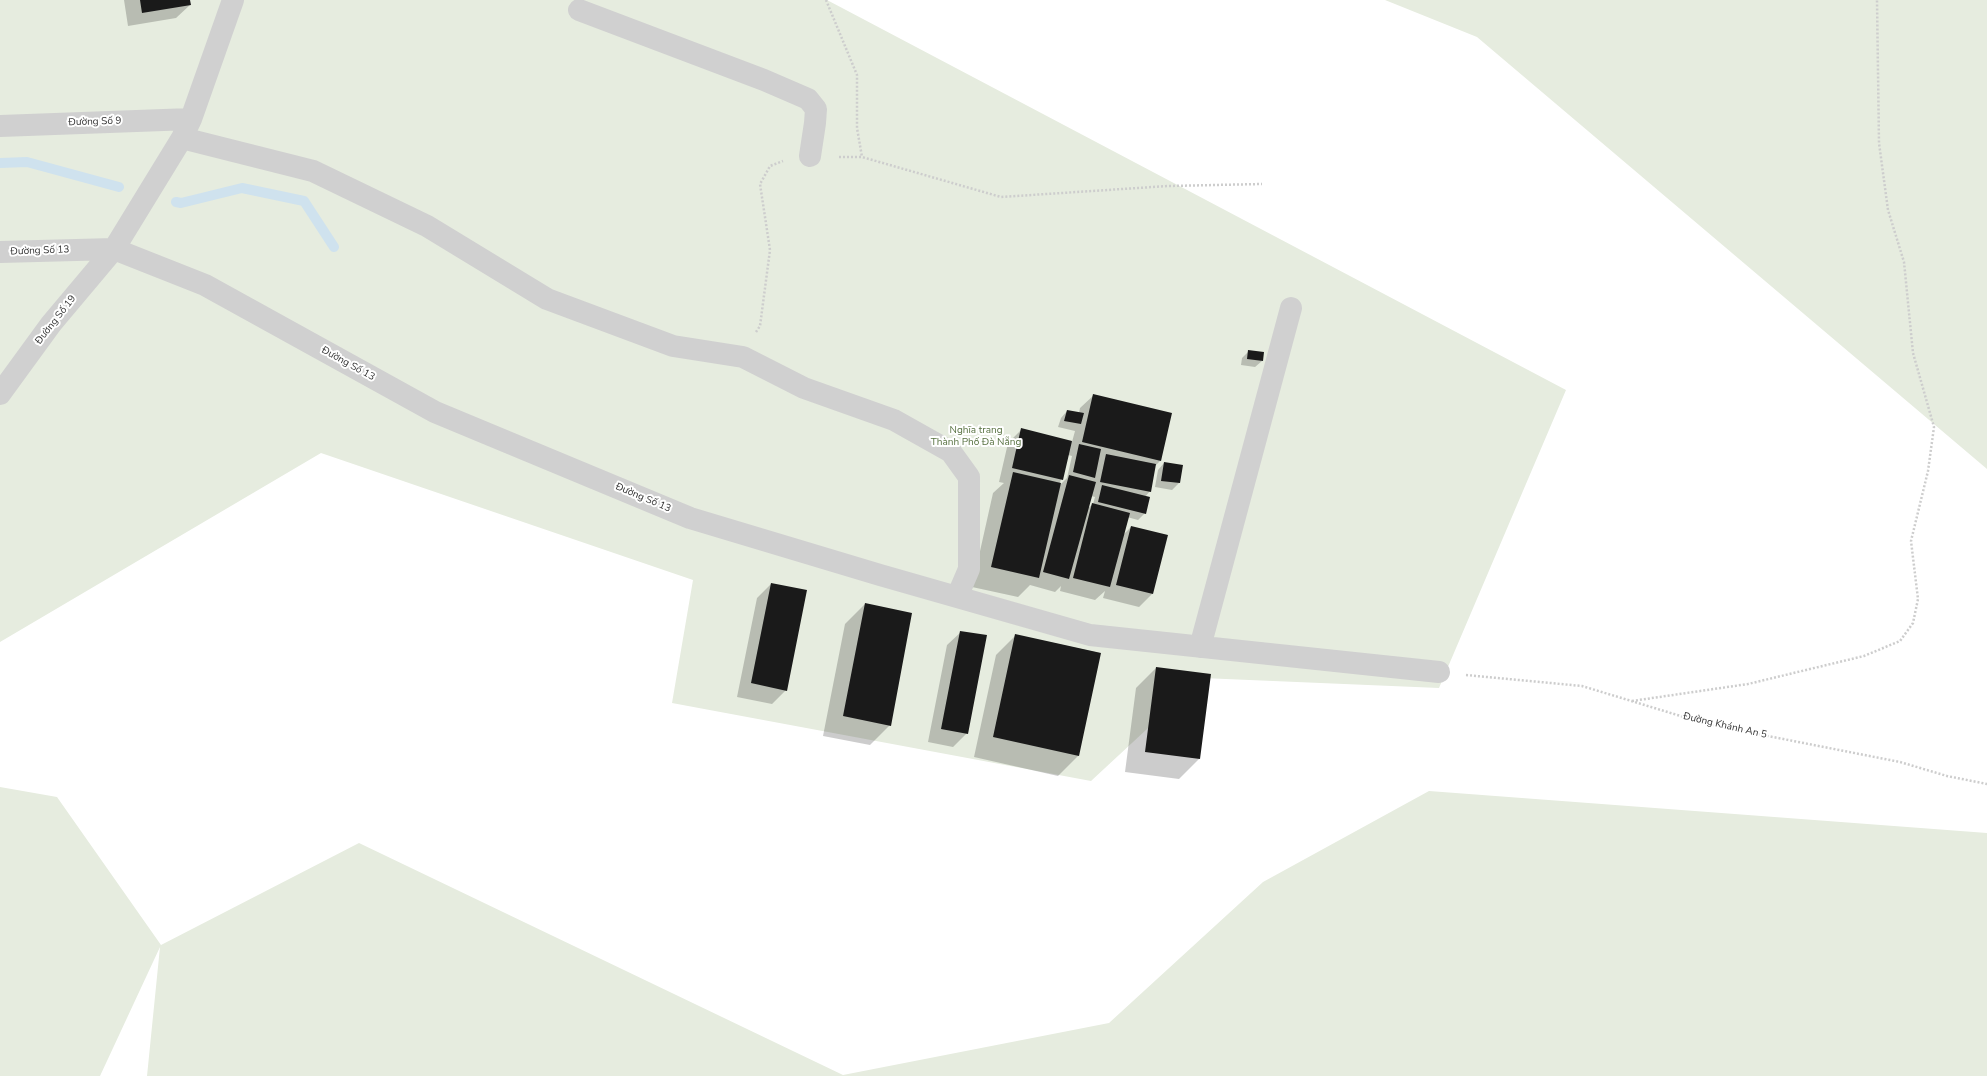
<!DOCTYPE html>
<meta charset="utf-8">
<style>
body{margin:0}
canvas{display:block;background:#fff}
</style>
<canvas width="1987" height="1076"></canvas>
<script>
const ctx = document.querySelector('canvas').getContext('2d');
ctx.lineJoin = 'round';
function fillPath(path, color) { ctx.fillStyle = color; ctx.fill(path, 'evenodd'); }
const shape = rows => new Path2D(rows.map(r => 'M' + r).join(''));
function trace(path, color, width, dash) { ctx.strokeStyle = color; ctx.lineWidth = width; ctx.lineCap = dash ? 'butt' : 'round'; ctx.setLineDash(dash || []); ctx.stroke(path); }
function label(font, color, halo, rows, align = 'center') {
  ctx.font = font + ' "Nunito Sans",sans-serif'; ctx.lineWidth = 4; ctx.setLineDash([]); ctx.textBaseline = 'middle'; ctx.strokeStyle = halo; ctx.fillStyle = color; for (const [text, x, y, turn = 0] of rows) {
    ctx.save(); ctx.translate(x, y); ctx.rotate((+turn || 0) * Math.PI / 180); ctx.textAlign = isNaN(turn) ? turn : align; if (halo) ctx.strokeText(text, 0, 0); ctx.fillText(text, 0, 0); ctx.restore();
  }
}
const green = shape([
 [0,0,827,0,1566,390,1439,688,1202,678,1091,781,672,703,693,580,321,453,0,642],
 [1385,0,1987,0,1987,469,1477,37],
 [0,787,57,797,161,945,359,843,843,1075,1109,1023,1263,882,1429,791,1987,833,1987,1076,147,1076,160,947,100,1076,0,1076]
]);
const shadow = shape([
 [124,0,189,0,190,5,176,18,128,26],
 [1249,351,1262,361,1255,367,1241,365,1242,358],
 [1094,395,1160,461,1155,466,1150,491,1145,497,1145,513,1138,520,1127,517,1122,536,1131,527,1152,594,1139,607,1103,598,1105,591,1095,600,1060,591,1061,586,1055,592,1030,585,1018,597,972,587,993,493,1004,483,999,482,1008,443,1022,429,1072,442,1075,431,1058,427,1061,418,1067,411,1079,413,1080,408],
 [1068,455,1072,456,1067,478,1059,486],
 [1091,496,1095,497,1093,504,1087,509],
 [1164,463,1182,466,1179,483,1172,490,1155,487,1158,470],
 [771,584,786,690,772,704,737,697,757,598],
 [865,604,890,725,870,745,823,736,845,624],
 [961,632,967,733,953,747,928,742,947,645],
 [1016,635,1100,653,1078,756,1058,776,974,757,996,655],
 [1156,668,1210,675,1199,759,1179,779,1125,772,1136,688]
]);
const stream = shape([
 [0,163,27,162,119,187],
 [176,202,181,203,242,188,304,201,334,247]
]);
const building = shape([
 [140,0,190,0,191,5,142,13],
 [1248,350,1264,352,1263,361,1247,359],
 [1093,394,1172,413,1161,461,1082,442],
 [1067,410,1084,413,1081,424,1064,421],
 [1021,428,1072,441,1063,480,1012,468],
 [1079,444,1101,449,1095,478,1073,472],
 [1106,454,1156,464,1151,492,1100,482],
 [1164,462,1183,465,1180,483,1161,481],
 [1013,472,1061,483,1039,578,991,567],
 [1069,475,1096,482,1069,579,1043,572],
 [1102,485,1150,497,1146,514,1098,502],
 [1092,503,1130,513,1110,587,1073,578],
 [1131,526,1168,535,1153,594,1116,585],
 [771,583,807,590,787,691,751,683],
 [865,603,912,613,891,726,843,716],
 [960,631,987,635,968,734,941,729],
 [1015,634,1101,653,1079,756,993,737],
 [1156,667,1211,674,1200,759,1145,752]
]);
const path = shape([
 [826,0,857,75,857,128,862,157],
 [839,157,862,157,1001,197,1168,186,1262,184],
 [756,332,760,326,770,250,760,184,770,166,783,161],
 [1466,675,1582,686,1707,724,1900,762,1947,776,1987,784],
 [1632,701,1748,684,1864,656,1900,641,1913,623,1918,599,1911,541,1928,471,1934,427,1913,353,1904,262,1888,210,1879,143,1877,0]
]);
const minor = shape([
 [579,10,764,80,808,99,816,109,815,123,810,156],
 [0,126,191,119],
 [182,138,313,171,427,226,547,299,673,346,743,357,804,388,894,420,951,452,969,477,969,569,957,597],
 [0,252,114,249,205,285,435,412,690,518,880,575,1090,635,1439,672],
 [0,394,51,324,114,249,182,138,191,119,233,0],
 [1200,647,1291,308]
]);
const streetNames = [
 ["Đường Số 9",95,122,-2],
 ["Đường Số 13",40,251,-2],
 ["Đường Số 19",56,320,-52],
 ["Đường Số 13",348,364,29],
 ["Đường Số 13",643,498,23],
 ["Đường Khánh An 5",1725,726,13]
];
const parkNames = [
 ["Nghĩa trang",976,431],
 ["Thành Phố Đà Nẵng",976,443]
];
fillPath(green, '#e6ecdf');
fillPath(shadow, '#0003');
trace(stream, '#cfe2ee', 10);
fillPath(building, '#1a1a1a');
trace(path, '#cdcdcd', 2.5, [2, 2]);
trace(minor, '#d0d0d0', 22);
label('10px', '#333', '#fff', streetNames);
label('10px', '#56703f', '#fff', parkNames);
</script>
